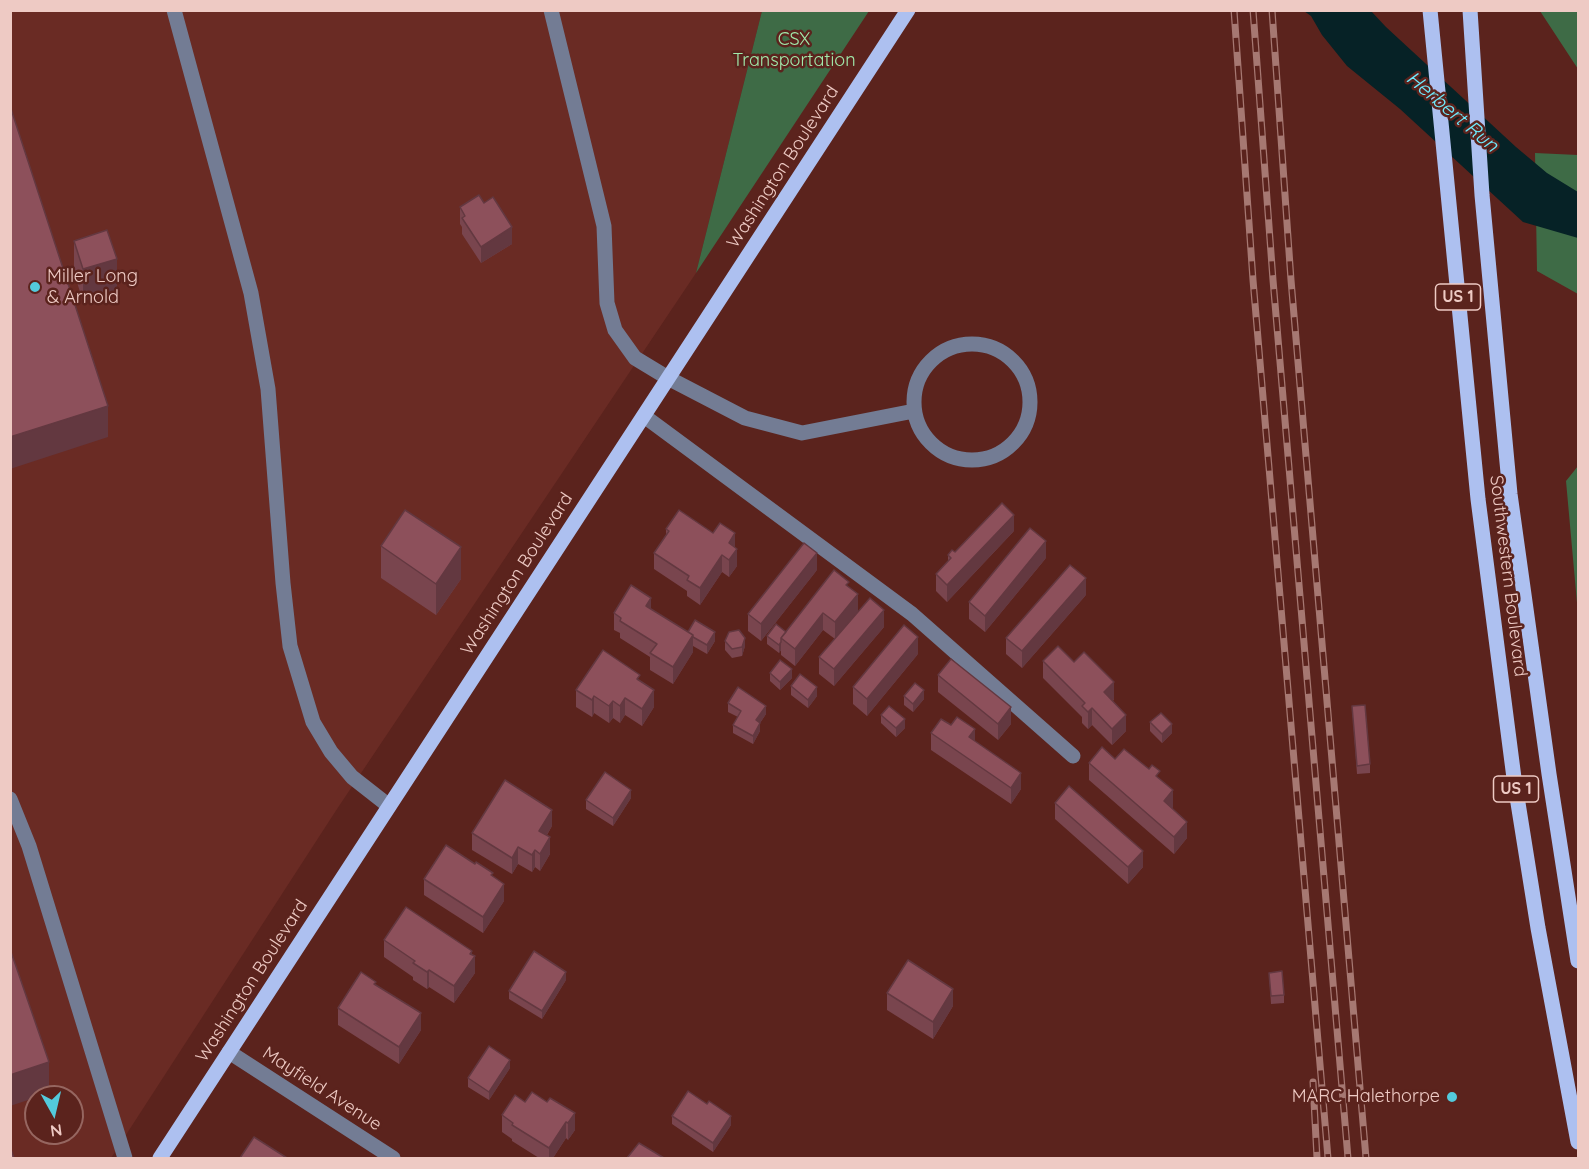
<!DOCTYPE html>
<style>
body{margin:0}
#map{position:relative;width:1589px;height:1169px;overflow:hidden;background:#5b231d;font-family:Quicksand,sans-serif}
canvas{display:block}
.frame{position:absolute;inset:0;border:12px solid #eecac4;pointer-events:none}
.north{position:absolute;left:24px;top:1085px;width:60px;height:60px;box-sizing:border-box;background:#5b231d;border:2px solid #966660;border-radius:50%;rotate:172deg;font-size:16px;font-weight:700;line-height:24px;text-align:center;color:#eecac4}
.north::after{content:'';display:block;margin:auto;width:21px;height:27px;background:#53cadc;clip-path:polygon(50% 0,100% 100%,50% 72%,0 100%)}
</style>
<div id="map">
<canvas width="1589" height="1169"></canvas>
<div class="frame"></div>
<div class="north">N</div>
</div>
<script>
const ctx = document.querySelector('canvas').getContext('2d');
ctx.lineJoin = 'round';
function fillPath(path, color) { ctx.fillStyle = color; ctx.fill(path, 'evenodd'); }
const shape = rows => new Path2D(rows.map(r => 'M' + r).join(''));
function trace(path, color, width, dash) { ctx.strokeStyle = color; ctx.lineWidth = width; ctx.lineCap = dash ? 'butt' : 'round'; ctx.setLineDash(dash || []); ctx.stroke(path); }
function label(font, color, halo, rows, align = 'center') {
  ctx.font = font + ' Quicksand,sans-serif'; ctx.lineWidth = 5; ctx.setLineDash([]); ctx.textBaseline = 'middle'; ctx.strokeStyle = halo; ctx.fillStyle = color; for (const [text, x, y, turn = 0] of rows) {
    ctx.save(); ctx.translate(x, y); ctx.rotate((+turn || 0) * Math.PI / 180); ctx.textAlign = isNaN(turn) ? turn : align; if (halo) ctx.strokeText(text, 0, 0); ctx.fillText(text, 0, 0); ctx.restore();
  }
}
const built = shape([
 [10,11,762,11,696,273,337,809,111,1158,11,1158],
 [36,1097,72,1097,72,1133,36,1133]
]);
const green = shape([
 [762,11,869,11,696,273],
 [1540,11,1578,11,1578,69],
 [1535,153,1578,155,1578,294,1537,271],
 [1578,466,1578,614,1566,481]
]);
const water = shape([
 [1304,11,1371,11,1386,27,1516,147,1547,173,1578,192,1578,238,1523,222,1400,109,1347,66,1322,35,1311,16]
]);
const minor = shape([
 [174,10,251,293,268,389,283,583,290,646,313,722,331,752,352,777,389,806],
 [551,10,604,226,607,303,615,330,635,358,668,378,745,418,802,433,914,411],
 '914 402a58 58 0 1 1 116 0a58 58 0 1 1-116 0Z',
 [644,416,912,614,1073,756],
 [10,799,29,846,125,1158],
 [229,1052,393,1158]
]);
const major = shape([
 [1430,10,1478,499,1514,778,1538,928,1578,1142],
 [1470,10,1482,195,1510,494,1549,774,1578,961],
 [160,1158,908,10]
]);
const rail = shape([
 [1234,10,1253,280,1328,1158],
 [1253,10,1273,280,1348,1158],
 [1272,10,1291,280,1366,1158],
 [1313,1082,1317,1158]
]);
const wall = shape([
 [484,203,512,244,481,263,462,234,462,227,460,224,460,207],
 [74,241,117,290,83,301,74,273],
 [666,529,735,547,737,566,729,577,722,572,700,605,687,596,687,591,654,569,654,553,666,535],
 [1014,531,947,602,936,591,936,574,948,561,948,555],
 [381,546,461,579,436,615,381,578],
 [1046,558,985,632,969,619,969,602],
 [817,570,761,641,748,631,748,614],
 [849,587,858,611,841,632,884,627,834,686,819,674,819,657,835,639,823,630,795,666,781,655,781,650,779,653,767,644,767,636,786,632],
 [1086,595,1022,668,1006,654,1006,638],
 [651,609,688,632,715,641,707,654,693,646,693,652,673,684,650,670,650,657,620,638,620,633,614,630,614,613],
 [725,641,745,646,742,656,732,658,725,650],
 [918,654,867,716,853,704,853,687],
 [1043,661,1074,662,1114,699,1113,701,1126,731,1112,745,1092,725,1088,729,1082,723,1082,717,1043,678],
 [770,673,792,678,780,690,770,681],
 [938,675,1011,724,998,740,938,692],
 [640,681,654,707,642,726,625,715,620,723,613,718,609,723,594,713,592,717,576,707,576,690],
 [791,686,817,696,808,708,791,695],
 [904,696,924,699,913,712,904,705],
 [728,703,766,714,760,723,760,731,753,744,733,733,733,725,738,717,728,712],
 [1352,706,1370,764,1370,773,1357,774],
 [881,715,905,728,896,737,881,723],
 [1150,722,1172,733,1162,743,1150,731],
 [931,733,975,741,1021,789,1011,804,931,750],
 [1115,759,1160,779,1173,807,1172,808,1187,838,1174,854,1089,780,1089,763],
 [631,798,613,826,586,809,586,800],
 [1055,803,1143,867,1128,884,1055,819],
 [552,826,547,835,550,854,540,871,535,867,532,872,518,864,512,874,472,850,472,833],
 [424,879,504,901,483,933,424,895],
 [384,940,472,954,475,973,454,1003,429,987,427,989,413,980,413,977,384,957],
 [1269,973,1284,995,1284,1003,1271,1004],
 [566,980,542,1019,509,999,509,991],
 [376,985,421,1030,399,1064,338,1025,338,1008],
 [887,993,953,1006,933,1039,887,1010],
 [510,1068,489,1100,468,1087,468,1078],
 [547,1102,575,1130,568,1140,566,1138,553,1158,539,1158,512,1141,512,1139,502,1132,502,1115],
 [707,1104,731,1125,713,1152,672,1124,672,1116]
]);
const shadedWall = shape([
 [512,227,512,244,481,263,481,247],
 [117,259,117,290,83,301,83,269],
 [108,406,108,437,10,469,10,437],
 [1014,515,1014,531,947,602,947,585],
 [735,533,735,550,729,543],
 [1046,541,1046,558,985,632,985,616],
 [461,547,461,579,436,615,436,584],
 [737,549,737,566,729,577,729,560],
 [817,553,817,570,761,641,761,624],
 [722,555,722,572,700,605,700,588],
 [1086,578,1086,595,1022,668,1022,651],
 [858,594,858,611,835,639,835,622],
 [651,598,651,614,646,606],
 [884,610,884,627,834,686,834,669],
 [823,613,823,630,795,666,795,649],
 [715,632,715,641,707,654,707,645],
 [693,635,693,652,673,684,673,667],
 [918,637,918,654,867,716,867,699],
 [745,638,745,646,742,656,742,647],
 [781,642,781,650,779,653,779,645],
 [792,669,792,678,780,690,780,682],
 [1114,682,1114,699,1104,709,1104,692],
 [817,687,817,696,808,708,808,700],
 [654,690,654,707,642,726,642,709],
 [924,690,924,699,913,712,913,704],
 [594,696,594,713,592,717,592,700],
 [625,698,625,715,620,723,620,706],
 [613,701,613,718,609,723,609,706],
 [766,706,766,714,760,723,760,731,753,744,753,736,756,720],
 [1011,707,1011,724,998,740,998,724],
 [1092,708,1092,725,1088,729,1088,712],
 [1126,715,1126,731,1112,745,1112,729],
 [905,719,905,728,896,737,896,728],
 [1172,724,1172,733,1162,743,1162,734],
 [975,729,975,746,969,737],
 [1021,773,1021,789,1011,804,1011,788],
 [631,790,631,798,613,826,613,818],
 [1173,790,1173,807,1164,818,1164,801],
 [552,810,552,826,539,848,539,831],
 [1187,822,1187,838,1174,854,1174,837],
 [550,837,550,854,540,871,540,854],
 [518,847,518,864,512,874,512,858],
 [535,850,535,867,532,872,532,855],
 [1143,851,1143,867,1128,884,1128,867],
 [504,884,504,901,483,933,483,917],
 [472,951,472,960,475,956,475,973,454,1003,454,986],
 [429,970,429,987,427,989,427,972],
 [566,972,566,980,542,1019,542,1011],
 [953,989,953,1006,933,1039,933,1022],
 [421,1013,421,1030,399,1064,399,1047],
 [510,1060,510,1068,489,1100,489,1092],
 [49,1062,49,1093,10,1106,10,1075],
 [575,1113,575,1130,568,1140,568,1123],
 [731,1116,731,1125,713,1152,713,1143],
 [566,1122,566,1138,553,1158,549,1158,549,1148]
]);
const building = shape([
 [10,106,108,406,10,437,10,106],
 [479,195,484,203,493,197,512,227,481,247,462,218,465,216,460,207,479,195],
 [107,230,117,259,83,269,74,241,107,230],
 [1002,503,1014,515,947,585,936,574,951,558,948,555,952,550,955,552,1002,503],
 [405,510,461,547,436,584,381,546,405,510],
 [679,510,713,533,720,523,735,533,729,543,737,549,729,560,722,555,700,588,687,580,689,576,654,553,669,531,666,529,679,510],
 [1030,528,1046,541,985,616,969,602,1030,528],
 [804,543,817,553,761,624,748,614,804,543],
 [1070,565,1086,578,1022,651,1006,638,1070,565],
 [834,570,849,582,846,585,858,594,835,622,823,613,795,649,781,638,834,570],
 [631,585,651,598,646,606,693,635,673,667,650,653,657,644,620,621,621,618,614,613,631,585],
 [870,598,884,610,834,669,819,657,870,598],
 [695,620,715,632,707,645,693,637,693,635,688,632,695,620],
 [776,624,786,632,781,638,781,642,779,645,767,636,776,624],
 [904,625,918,637,867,699,853,687,904,625],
 [739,630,745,638,742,647,732,649,725,641,729,632,739,630],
 [1058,646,1074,662,1084,652,1114,682,1104,692,1126,715,1112,729,1092,708,1088,712,1082,706,1085,703,1043,661,1058,646],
 [603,650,640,675,637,679,654,690,642,709,625,698,620,706,613,701,609,706,594,696,592,700,576,690,603,650],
 [951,659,1011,707,998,724,938,675,951,659],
 [780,660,792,669,780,682,770,673,780,660],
 [800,674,817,687,808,700,791,686,800,674],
 [915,683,924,690,913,704,904,696,915,683],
 [738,687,766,706,756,720,760,723,753,736,733,725,741,711,728,703,738,687],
 [1365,705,1370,764,1357,766,1352,706,1365,705],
 [889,706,905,719,896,728,881,715,889,706],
 [1161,713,1172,724,1162,734,1150,722,1161,713],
 [957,717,975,729,969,737,1021,773,1011,788,931,733,941,719,951,725,957,717],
 [1102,747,1115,759,1124,749,1149,769,1152,765,1160,771,1156,776,1173,790,1164,801,1187,822,1174,837,1089,763,1102,747],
 [605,772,631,790,613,818,586,800,605,772],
 [505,780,552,810,539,831,550,837,540,854,535,850,532,855,518,847,512,858,472,833,505,780],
 [1069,786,1143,851,1128,867,1055,803,1069,786],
 [446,845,475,864,476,862,493,873,491,875,504,884,483,917,424,879,446,845],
 [406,907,472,951,470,954,475,956,454,986,429,970,427,972,413,963,415,961,384,940,406,907],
 [10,949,49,1062,10,1075,10,949],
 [534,951,566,972,542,1011,509,991,534,951],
 [908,960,953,989,933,1022,887,993,908,960],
 [1282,971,1284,995,1271,996,1269,973,1282,971],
 [361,972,376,982,374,984,421,1013,399,1047,338,1008,361,972],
 [489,1046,510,1060,489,1092,468,1078,489,1046],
 [688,1091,707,1104,709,1101,731,1116,713,1143,672,1116,688,1091],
 [532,1092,547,1102,550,1098,575,1113,568,1123,566,1122,549,1148,512,1125,513,1123,502,1115,515,1095,525,1102,532,1092],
 [254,1137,287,1158,240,1158,254,1137],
 [639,1143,664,1158,627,1158,639,1143],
 [10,1147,14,1158,10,1158,10,1147]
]);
const markers = [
 [35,287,6,"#53cadc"],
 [1452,1097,6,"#53cadc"]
];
const shields = [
 [1458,297,45],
 [1516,789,45]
];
const shieldNames = [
 ["US 1",1458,297],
 ["US 1",1516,789]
];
const parkNames = [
 ["CSX",794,40],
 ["Transportation",794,61]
];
const streetNames = [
 ["Washington Boulevard",783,167,-57],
 ["Washington Boulevard",517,574,-57],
 ["Southwestern Boulevard",1508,576,83],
 ["Washington Boulevard",252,981,-57],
 ["Mayfield Avenue",322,1089,33]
];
const poiNames = [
 ["Miller Long",47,277],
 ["& Arnold",47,298],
 ["MARC Halethorpe",1440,1097,"right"]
];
const waterNames = [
 ["Herbert Run",1452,112,40]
];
fillPath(built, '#6a2b24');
fillPath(green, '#3e6b46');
fillPath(water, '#062226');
trace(minor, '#737c94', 15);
trace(major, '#adc0f0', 15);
trace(rail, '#a67872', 7);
trace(rail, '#5b231d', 4.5, [14]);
fillPath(wall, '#79454e');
fillPath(shadedWall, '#633840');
fillPath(building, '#8d505b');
trace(building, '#633840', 1.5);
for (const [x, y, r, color] of markers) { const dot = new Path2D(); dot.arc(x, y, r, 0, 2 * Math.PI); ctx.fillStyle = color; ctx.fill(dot); trace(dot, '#5b231d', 2); }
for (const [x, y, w] of shields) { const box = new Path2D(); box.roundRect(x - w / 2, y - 13, w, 26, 4.5); ctx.fillStyle = '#5b231d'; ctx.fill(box); trace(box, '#eecac4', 1.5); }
label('bold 16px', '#eecac4', null, shieldNames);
label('18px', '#a1ebac', '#5b231d', parkNames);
label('18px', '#eecac4', '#5b231d', streetNames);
label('18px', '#eecac4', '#5b231d', poiNames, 'left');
label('italic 20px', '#6eecff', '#5b231d', waterNames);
</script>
